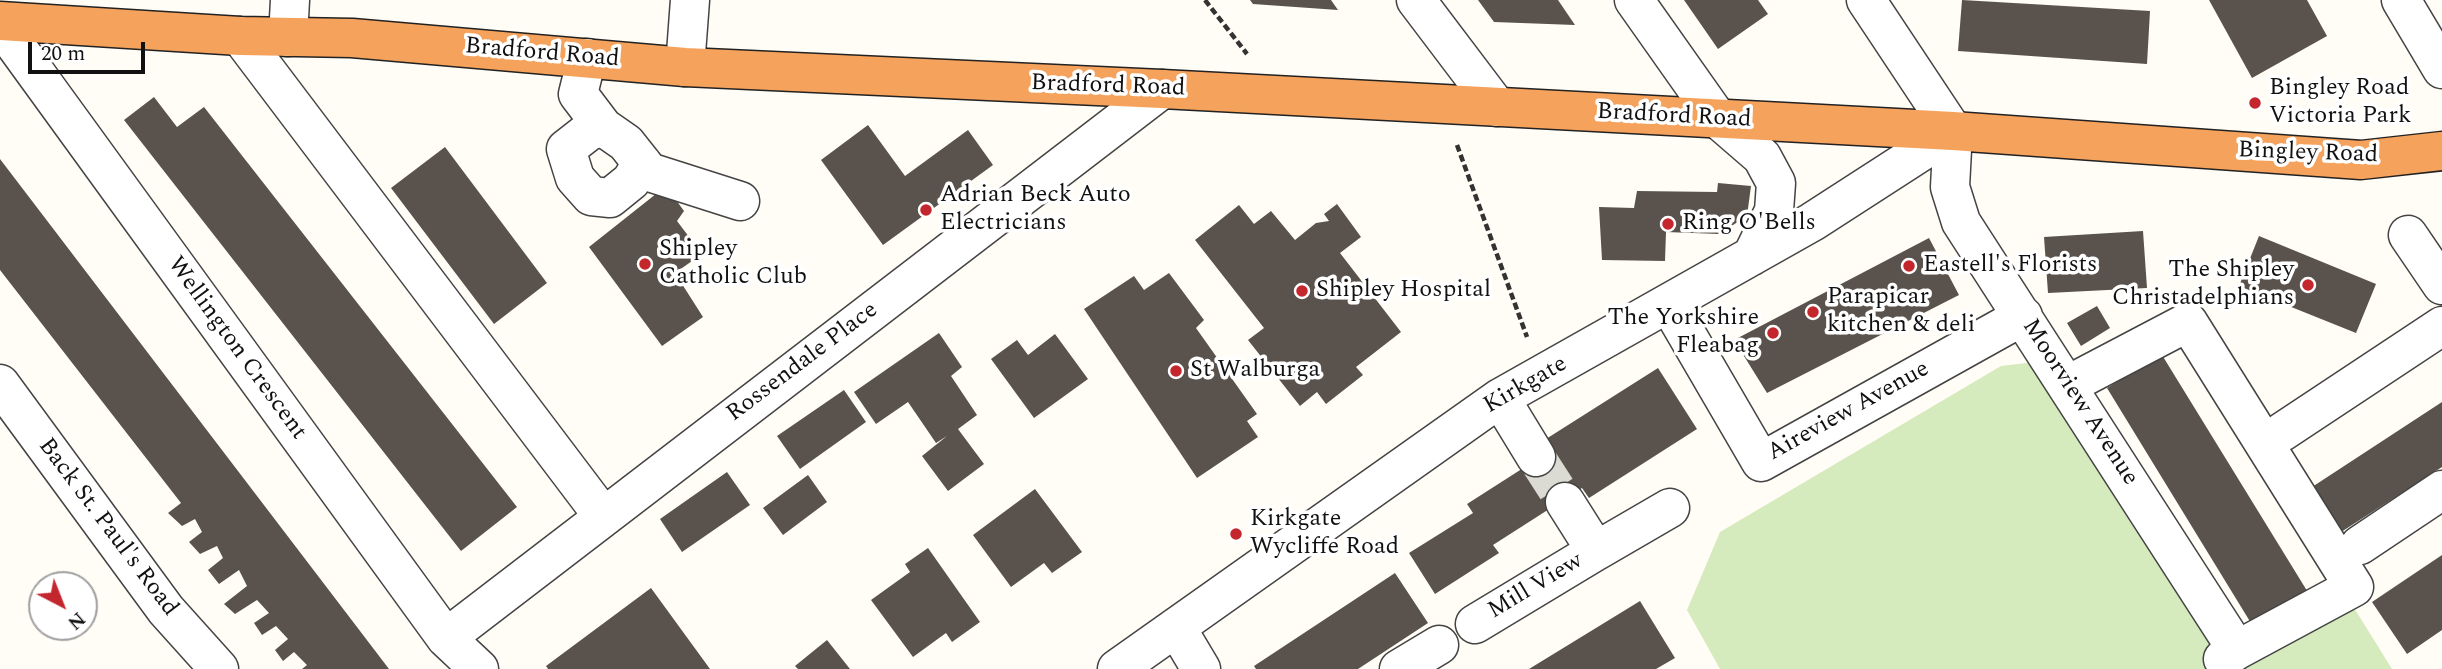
<!DOCTYPE html>
<style>
body{margin:0}
#map{position:relative;width:2442px;height:669px;overflow:hidden;background:#fffdf5;font-family:Spectral,serif}
canvas{display:block}
.north{position:absolute;left:28px;top:571px;width:70px;height:70px;box-sizing:border-box;background:#fff;border:2px solid #a0a0a0;border-radius:50%;rotate:138deg;font-size:19px;font-weight:700;line-height:28px;text-align:center;color:#111}
.north::after{content:'';display:block;margin:auto;width:24px;height:32px;background:#c4262e;clip-path:polygon(50% 0,100% 100%,50% 72%,0 100%)}
.scale{position:absolute;left:28px;top:42px;width:117px;height:32px;box-sizing:border-box;border:4px solid #111;border-top:0;padding-left:9px;font-size:21px;line-height:24px;white-space:nowrap;color:#111;-webkit-text-stroke:5px #fff;paint-order:stroke}
</style>
<div id="map">
<canvas width="2442" height="669"></canvas>
<div class="north">N</div>
<div class="scale">20 m</div>
</div>
<script>
const ctx = document.querySelector('canvas').getContext('2d');
ctx.lineJoin = 'round';
function fillPath(path, color) { ctx.fillStyle = color; ctx.fill(path, 'evenodd'); }
const shape = rows => new Path2D(rows.map(r => 'M' + r).join(''));
function trace(path, color, width, dash) { ctx.strokeStyle = color; ctx.lineWidth = width; ctx.lineCap = dash ? 'butt' : 'round'; ctx.setLineDash(dash || []); ctx.stroke(path); }
function label(font, color, halo, rows, align = 'center') {
  ctx.font = font + ' Spectral,serif'; ctx.lineWidth = 7; ctx.setLineDash([]); ctx.textBaseline = 'middle'; ctx.strokeStyle = halo; ctx.fillStyle = color; for (const [text, x, y, turn = 0] of rows) {
    ctx.save(); ctx.translate(x, y); ctx.rotate((+turn || 0) * Math.PI / 180); ctx.textAlign = isNaN(turn) ? turn : align; if (halo) ctx.strokeText(text, 0, 0); ctx.fillText(text, 0, 0); ctx.restore();
  }
}
const green = shape([
 [2035,362,2228,665,2351,603,2392,669,1720,669,1687,610,1720,532,2001,366]
]);
const building = shape([
 [1250,0,1331,0,1338,10,1253,4],
 [1478,0,1558,0,1575,25,1494,22],
 [1684,0,1758,0,1768,14,1718,49],
 [1962,0,2150,11,2147,64,1958,51],
 [2209,0,2307,0,2327,36,2252,78],
 [154,97,177,127,204,107,517,507,461,551,124,120],
 [868,125,905,176,968,130,993,165,883,245,821,160],
 [445,147,547,283,494,324,391,188],
 [0,159,389,669,302,669,307,665,294,652,283,661,275,650,288,639,276,626,262,635,254,623,269,613,257,600,235,614,224,604,247,586,239,570,219,584,208,570,223,558,217,546,200,554,189,542,202,532,195,519,182,526,168,513,181,503,0,270],
 [1718,183,1751,186,1747,216,1719,234,1666,232,1665,261,1602,260,1599,207,1634,208,1637,191,1717,192],
 [666,186,684,211,677,221,702,254,675,273,703,317,662,346,589,247],
 [1337,204,1361,237,1340,253,1401,332,1356,367,1363,375,1326,404,1317,392,1300,406,1248,340,1264,328,1195,240,1239,205,1254,224,1271,211,1295,240,1316,223,1329,221,1324,214],
 [2143,231,2147,288,2048,293,2044,237],
 [2259,236,2376,284,2356,333,2239,286],
 [1929,238,1959,295,1767,393,1734,340],
 [1169,273,1204,320,1196,328,1257,414,1247,421,1258,437,1197,478,1084,309,1134,276,1144,290],
 [2097,306,2110,328,2081,346,2067,323],
 [939,333,962,367,951,376,977,415,958,429,984,464,948,491,922,456,947,436,936,443,908,402,876,424,854,392],
 [1055,334,1088,379,1034,418,991,359,1017,340,1028,355],
 [2162,355,2309,594,2254,628,2107,388],
 [1658,368,1697,429,1589,498,1582,488,1493,545,1499,553,1435,594,1409,553,1473,513,1467,504,1553,449,1546,439],
 [844,390,866,422,800,469,777,436],
 [2442,402,2442,467,2338,534,2309,489],
 [727,472,750,505,682,552,660,519],
 [808,475,827,502,783,535,763,508],
 [1035,489,1082,552,1052,573,1044,563,1011,587,973,535],
 [928,548,980,622,952,642,946,633,913,657,871,600,910,572,905,564],
 [2442,555,2442,630,2407,654,2372,602],
 [1395,573,1428,623,1358,669,1256,669,1254,666],
 [651,588,710,669,548,669,546,666],
 [1640,601,1675,658,1656,669,1529,669],
 [827,640,850,669,798,669,795,666]
]);
const minorTunnel = shape([
 [1536,457,1565,502]
]);
const path = shape([
 [1205,0,1247,54],
 [1457,145,1527,337]
]);
const minor = shape([
 [1416,0,1497,107],
 [1634,0,1718,119,1762,157,1776,183,1774,211,1752,256],
 [1866,0,1953,131],
 [2401,0,2442,69],
 [0,24,446,638,479,669],
 [240,36,603,516],
 [288,37,290,0],
 [587,58,578,94,603,127,626,143,649,172,740,201],
 [685,67,690,0],
 [603,127,589,131,566,149,575,178,591,196,610,198,631,181,642,163],
 [1953,131,1950,187,1961,222,2237,650,2223,659],
 [2408,235,2442,285],
 [1669,304,1761,462,2023,316],
 [0,384,166,610,219,669],
 [2068,385,2188,322,2354,587,2237,650],
 [1500,398,1536,457],
 [2282,432,2442,326],
 [1565,502,1596,551,1670,508],
 [2360,545,2442,490],
 [1475,624,1596,551],
 [1176,627,1201,669],
 [446,638,1162,89],
 [1117,669,1500,398,1812,222,1953,131],
 [1399,669,1439,645]
]);
const highway = shape([
 [0,21,240,36,352,38,685,67,1162,89,1953,131,2361,160,2442,151]
]);
const markers = [
 [2255,103,7,"#c4262e"],
 [926,210,7,"#c4262e"],
 [1668,224,7,"#c4262e"],
 [645,264,7,"#c4262e"],
 [1909,266,7,"#c4262e"],
 [2308,285,7,"#c4262e"],
 [1302,291,7,"#c4262e"],
 [1813,312,7,"#c4262e"],
 [1773,333,7,"#c4262e"],
 [1176,371,7,"#c4262e"],
 [1236,534,7,"#c4262e"]
];
const streetNames = [
 ["Bradford Road",542,54,5],
 ["Bradford Road",1108,87,2],
 ["Bradford Road",1674,117,3],
 ["Bingley Road",2308,154,2],
 ["Wellington Crescent",236,349,54],
 ["Rossendale Place",803,363,-37],
 ["Kirkgate",1526,386,-30],
 ["Moorview Avenue",2079,403,57],
 ["Aireview Avenue",1849,412,-29],
 ["Back St. Paul's Road",107,528,53],
 ["Mill View",1536,587,-31]
];
const poiNames = [
 ["Bingley Road",2269,89],
 ["Victoria Park",2269,117],
 ["Adrian Beck Auto",940,196],
 ["Electricians",940,224],
 ["Ring O'Bells",1682,224],
 ["Shipley",659,250],
 ["Catholic Club",659,278],
 ["Eastell's Florists",1923,266],
 ["The Shipley",2294,271,"right"],
 ["Christadelphians",2294,299,"right"],
 ["Shipley Hospital",1316,291],
 ["Parapicar",1827,298],
 ["kitchen & deli",1827,326],
 ["The Yorkshire",1759,319,"right"],
 ["Fleabag",1759,347,"right"],
 ["St Walburga",1190,371],
 ["Kirkgate",1250,520],
 ["Wycliffe Road",1250,548]
];
fillPath(green, '#d5ebbd');
fillPath(building, '#5a524d');
trace(minorTunnel, '#dbdad3', 38, [38, 19]);
trace(minor, '#444', 41);
trace(highway, '#222', 41);
trace(path, '#333', 4.5, [7, 3.5]);
trace(minor, '#fff', 38);
trace(highway, '#f5a25d', 38);
for (const [x, y, r, color] of markers) { const dot = new Path2D(); dot.arc(x, y, r, 0, 2 * Math.PI); ctx.fillStyle = color; ctx.fill(dot); trace(dot, '#fff', 2.5); }
label('24px', '#111', '#fff', streetNames);
label('24px', '#111', '#fff', poiNames, 'left');
</script>
